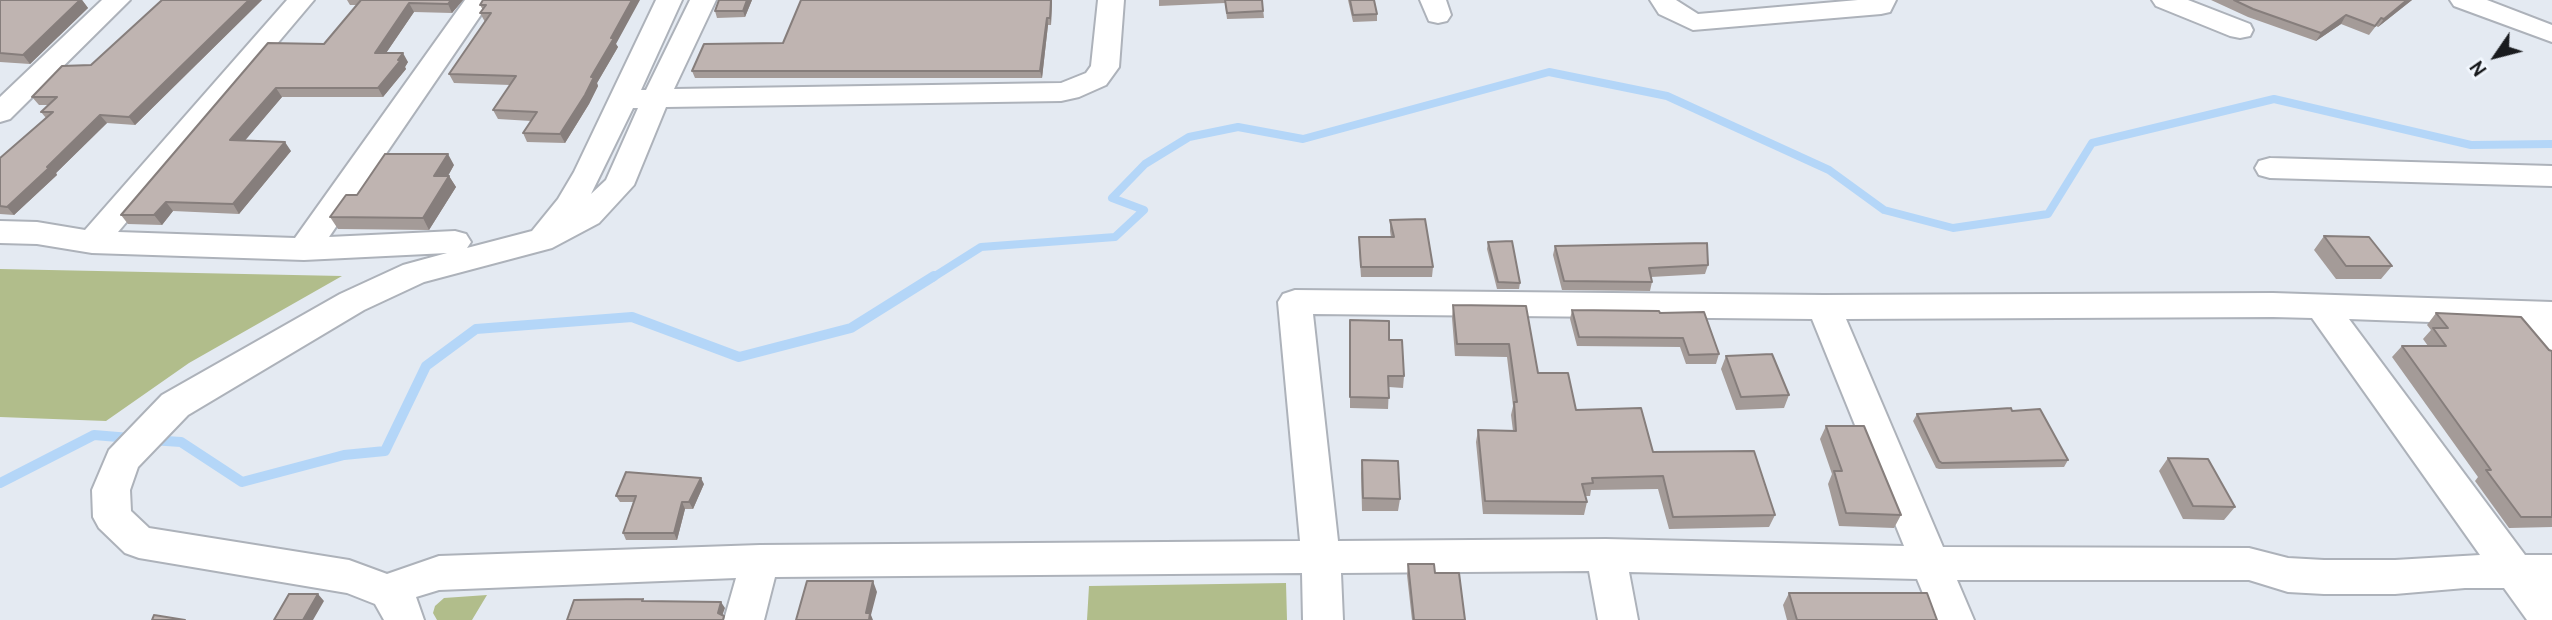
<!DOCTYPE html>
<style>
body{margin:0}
#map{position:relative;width:2552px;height:620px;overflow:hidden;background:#e4eaf2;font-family:Cabin,sans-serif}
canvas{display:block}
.north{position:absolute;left:2461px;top:21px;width:70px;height:70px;-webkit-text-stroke:5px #f2f7fe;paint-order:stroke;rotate:235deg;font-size:19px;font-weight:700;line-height:28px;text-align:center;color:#191b1e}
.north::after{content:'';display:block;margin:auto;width:24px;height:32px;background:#191b1e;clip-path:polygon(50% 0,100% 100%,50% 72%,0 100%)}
</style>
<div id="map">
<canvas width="2552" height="620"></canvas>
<div class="north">N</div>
</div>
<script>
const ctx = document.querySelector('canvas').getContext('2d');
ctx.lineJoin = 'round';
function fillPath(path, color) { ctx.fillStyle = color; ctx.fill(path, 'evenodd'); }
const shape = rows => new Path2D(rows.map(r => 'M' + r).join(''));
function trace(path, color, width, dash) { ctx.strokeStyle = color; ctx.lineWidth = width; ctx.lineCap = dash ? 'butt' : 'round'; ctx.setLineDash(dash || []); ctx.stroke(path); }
const green = shape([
 [0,269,342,276,189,363,106,421,0,417],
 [1286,583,1287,620,1087,620,1089,586],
 [487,595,472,620,437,620,433,613,435,606,444,598]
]);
const streamFar1 = shape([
 [932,278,981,247,1115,237,1144,210,1112,198,1145,164,1189,137,1238,127,1303,139,1549,72,1667,96,1829,170,1884,210,1953,228,2048,214,2092,143,2274,99,2471,145,2552,144]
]);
const stream = shape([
 [151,440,181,442,242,482,344,455,385,451,426,366,476,329,632,317,739,357,851,328,934,276],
 [0,483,94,435,130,438]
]);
const street = shape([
 [102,0,130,0,10,119,0,122,0,97,102,0],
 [287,0,314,0,118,232,295,238,465,0,491,0,329,237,455,231,466,234,471,242,467,248,532,231,558,199,574,172,656,0,682,0,641,90,646,90,690,0,716,0,674,89,1061,83,1086,73,1091,66,1098,0,1124,0,1119,67,1106,85,1079,97,1061,101,666,107,634,185,599,223,552,248,424,282,364,310,188,415,138,467,130,490,131,511,149,528,349,560,387,574,439,556,760,545,1300,541,1278,302,1283,294,1295,290,1824,295,2273,293,2552,302,2552,363,2540,359,2511,325,2349,319,2525,555,2552,555,2552,620,2527,620,2504,588,2465,588,2395,594,2324,594,2288,592,2249,580,1957,580,1974,620,1934,620,1917,579,1629,572,1638,620,1598,620,1589,571,1341,573,1343,620,1303,620,1302,573,775,577,764,620,724,620,736,578,439,590,416,597,424,620,384,620,375,604,347,593,139,558,125,553,99,528,93,517,92,490,109,450,162,395,340,294,403,265,447,253,304,260,92,253,37,244,0,243,0,221,37,222,85,230,287,0],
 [633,108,638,108,606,180,591,194,633,108],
 [1313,314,1812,319,1904,546,1606,539,1338,541,1313,314],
 [2273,317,2312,318,2480,555,2395,560,2324,560,2288,558,2249,548,1943,547,1846,319,2273,317],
 [1420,0,1446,0,1451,15,1447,21,1438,23,1429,21,1420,0],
 [1650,0,1676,0,1698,14,1858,0,1896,0,1890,12,1881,14,1693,30,1659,14,1650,0],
 [2152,0,2188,0,2250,24,2253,30,2250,36,2240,38,2230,36,2156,6,2152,0],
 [2450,0,2487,0,2552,25,2552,42,2454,6,2450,0],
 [2270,158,2552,166,2552,186,2270,178,2259,175,2255,168,2259,161,2270,158]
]);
const wall = shape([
 [0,0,82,0,88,8,30,64,0,62],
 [162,0,262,0,135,125,107,123,56,173,57,175,14,215,0,214,0,158,46,118,41,112,48,105,39,105,32,97,91,65],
 [347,0,463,0,452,13,414,12,386,53,408,62,405,67,406,69,383,97,282,97,244,141,291,151,239,214,173,211,162,225,128,224,121,215,324,44,357,5,350,5],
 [483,0,616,44,618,47,597,83,598,86,589,104,565,143,527,142,523,133,531,121,498,119,493,110,510,85,454,83,449,74,485,22,480,13,483,10,480,5],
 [719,0,752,0,745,17,717,18,715,11],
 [801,0,1052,0,1051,25,1048,25,1042,78,695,78,692,71,783,43],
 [1159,0,1262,0,1264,18,1227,19,1225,3,1159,6],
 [1348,0,1374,0,1377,14,1377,21,1353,22],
 [2211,0,2412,0,2378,27,2376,26,2369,35,2341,24,2316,41,2248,17],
 [454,165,448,176,449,176,456,187,429,230,338,229,330,217,357,195],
 [1390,220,1433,267,1432,277,1361,277,1359,248,1359,237,1391,237,1390,231],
 [2324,236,2392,266,2381,279,2336,279,2314,250],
 [1488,242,1520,283,1519,289,1497,289,1487,249],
 [1555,246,1708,265,1705,274,1651,277,1652,282,1650,291,1562,290,1553,255],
 [1453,305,1526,306,1538,373,1576,410,1653,452,1775,515,1769,527,1669,529,1658,489,1591,490,1590,496,1585,496,1587,502,1584,515,1483,514,1476,442,1478,430,1513,431,1511,415,1513,406,1507,357,1455,356,1452,318],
 [1572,310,1660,313,1719,354,1716,364,1686,364,1680,347,1577,346,1570,319],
 [2436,313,2552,351,2552,527,2509,528,2475,481,2478,477,2392,357,2402,346,2428,346,2423,339,2431,330,2427,325],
 [1350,320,1389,340,1404,376,1403,388,1389,387,1388,409,1350,408],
 [1726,356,1789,395,1784,408,1736,410,1721,369],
 [2012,411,2068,460,2064,467,1939,469,1936,468,1913,421,1917,414],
 [1826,426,1901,515,1894,528,1839,526,1828,484,1832,474,1820,439],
 [2168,458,2235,507,2224,520,2183,519,2159,471],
 [1362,460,1400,499,1398,511,1362,511,1361,473],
 [704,484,693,509,685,509,677,540,626,540,623,533,633,502,620,502,616,496],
 [1408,564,1435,573,1465,620,1412,620,1407,575],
 [1789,593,1937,620,1787,620,1783,605]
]);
const shadedWall = shape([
 [80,0,82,0,88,8,30,64,23,55],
 [249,0,262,0,135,125,129,117],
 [451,0,463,0,452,13,448,4],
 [632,0,640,0,616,44,618,47,597,83,598,86,589,104,565,143,560,134,611,38],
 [747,0,752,0,745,17,743,11],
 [1051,0,1052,0,1051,25,1050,18],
 [2407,0,2412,0,2378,27,2384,19],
 [409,3,414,12,380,62,375,53],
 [2346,15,2341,24,2316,41,2321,33],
 [1047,18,1048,25,1042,78,1040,71],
 [403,53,408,62,405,67,406,69,383,97,378,88],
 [276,88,282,97,237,150,230,140],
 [100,115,107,123,56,173,57,175,14,215,7,207],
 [285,142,291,151,239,214,233,204],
 [448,154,454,165,441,188,434,176],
 [449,176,456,187,429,230,423,218],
 [166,202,173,211,162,225,154,215],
 [701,478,704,484,693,509,689,502],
 [682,502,685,509,677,540,674,533],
 [873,581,877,592,871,615,873,620,868,620,866,613],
 [318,594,324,601,313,620,303,620],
 [721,602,725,608,721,619,718,613]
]);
const building = shape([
 [0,0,80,0,23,55,0,53,0,0],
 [162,0,249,0,129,117,100,115,47,167,50,167,7,207,0,206,0,158,53,112,41,112,57,97,32,97,62,66,91,65,162,0],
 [361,0,451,0,448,4,409,3,375,53,403,53,398,60,401,60,378,88,276,88,230,140,285,142,233,204,166,202,154,215,121,215,268,43,324,44,361,0],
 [483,0,632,0,611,38,614,38,591,77,594,77,585,95,560,134,523,133,537,112,493,110,516,76,449,74,491,13,480,13,486,5,480,5,483,0],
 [719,0,747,0,743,11,715,11,719,0],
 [801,0,1051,0,1050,18,1047,18,1040,71,692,71,704,44,783,43,801,0],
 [1225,0,1262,0,1263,11,1227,13,1225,0],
 [1350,0,1374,0,1377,14,1353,15,1350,0],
 [2234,0,2407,0,2384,19,2381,18,2375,26,2346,15,2321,33,2253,9,2234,0],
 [385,154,448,154,434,176,449,176,423,218,330,217,346,195,357,195,385,154],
 [1425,219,1433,267,1361,267,1359,237,1394,237,1390,220,1425,219],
 [2324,236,2369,237,2392,266,2346,266,2324,236],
 [1512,241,1520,283,1498,282,1488,242,1512,241],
 [1707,243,1708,265,1649,268,1652,282,1564,281,1555,246,1707,243],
 [1453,305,1526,306,1538,373,1568,373,1576,410,1641,408,1653,452,1754,451,1775,515,1673,517,1663,476,1592,478,1593,483,1582,484,1587,502,1485,501,1478,430,1516,431,1514,402,1517,402,1509,344,1457,344,1453,305],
 [1572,310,1659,311,1660,313,1704,312,1719,354,1689,355,1683,338,1579,337,1572,310],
 [2436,313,2521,317,2549,350,2552,351,2552,517,2521,517,2486,470,2491,470,2402,346,2446,346,2433,328,2448,328,2436,313],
 [1350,320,1389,321,1389,340,1402,340,1404,376,1388,376,1389,398,1350,397,1350,320],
 [1772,354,1789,395,1741,397,1726,356,1772,354],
 [2011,408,2012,411,2040,409,2068,460,1942,463,1939,461,1917,414,2011,408],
 [1826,426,1864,426,1901,515,1846,513,1834,471,1842,471,1826,426],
 [2168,458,2208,459,2235,507,2193,506,2168,458],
 [1362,460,1398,461,1400,499,1363,498,1362,460],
 [626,472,701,478,689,502,682,502,674,533,623,533,636,496,616,496,626,472],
 [1408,564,1434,564,1435,573,1459,573,1465,620,1414,620,1408,564],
 [807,581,873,581,866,613,870,613,869,620,796,620,807,581],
 [1789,593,1927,593,1937,620,1797,620,1789,593],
 [289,594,318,594,303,620,274,620,289,594],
 [643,599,642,601,721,602,718,613,724,616,723,620,567,620,574,600,643,599],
 [154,615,185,620,152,620,154,615]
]);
fillPath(green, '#b1bd8b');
trace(streamFar1, '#b4d6f8', 8);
trace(stream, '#b4d6f8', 10);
trace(street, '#adb2ba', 4);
fillPath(street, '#fff');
fillPath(wall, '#a49b98');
fillPath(shadedWall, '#867e7c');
fillPath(building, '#bfb4b1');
trace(building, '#867e7c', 2);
</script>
